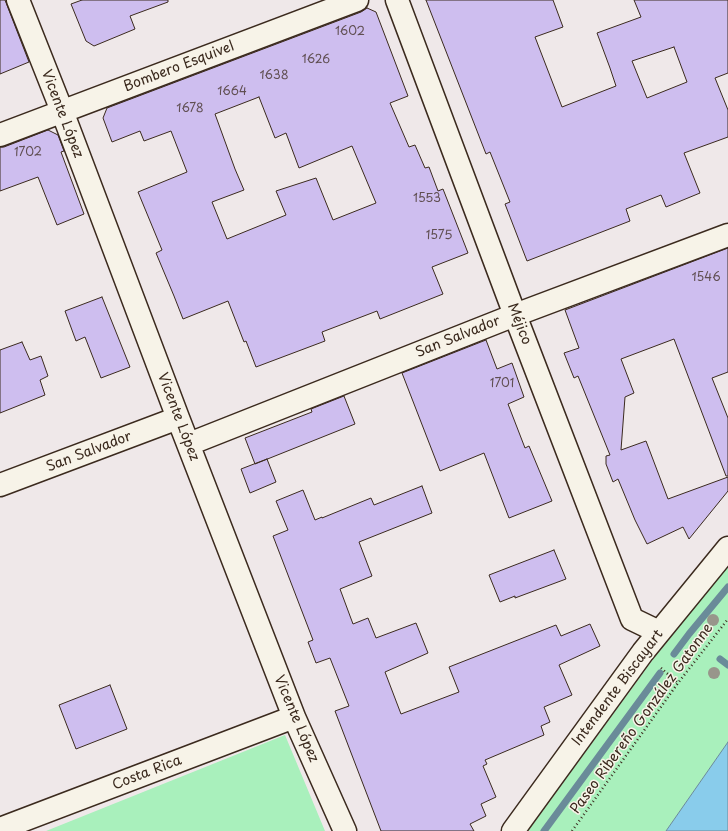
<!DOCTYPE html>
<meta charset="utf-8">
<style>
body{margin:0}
canvas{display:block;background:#efe8e9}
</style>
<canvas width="728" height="831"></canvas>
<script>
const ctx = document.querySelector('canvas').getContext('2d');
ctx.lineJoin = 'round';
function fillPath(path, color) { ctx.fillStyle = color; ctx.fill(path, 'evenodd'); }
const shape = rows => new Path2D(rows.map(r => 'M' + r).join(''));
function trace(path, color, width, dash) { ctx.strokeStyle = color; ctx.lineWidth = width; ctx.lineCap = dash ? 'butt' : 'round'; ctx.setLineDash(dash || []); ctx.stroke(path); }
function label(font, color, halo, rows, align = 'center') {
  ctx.font = font + ' "Playpen Sans",sans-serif'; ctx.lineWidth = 3; ctx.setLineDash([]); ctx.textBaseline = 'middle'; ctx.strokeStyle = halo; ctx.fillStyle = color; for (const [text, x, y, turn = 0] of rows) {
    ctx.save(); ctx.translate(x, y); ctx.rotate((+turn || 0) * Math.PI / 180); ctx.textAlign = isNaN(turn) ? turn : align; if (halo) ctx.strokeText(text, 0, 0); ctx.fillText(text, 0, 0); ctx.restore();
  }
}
const green = shape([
 [728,566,728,742,666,831,528,831,654,658],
 [285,735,325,831,46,831]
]);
const water = shape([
 [728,742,728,831,666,831,728,742]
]);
const stream = shape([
 [674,654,689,634,728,587],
 [720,659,728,665],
 [544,831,660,673]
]);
const building = shape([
 [0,0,5,0,29,62,0,74,0,0],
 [82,0,168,0,168,2,130,16,135,29,94,46,86,41,71,4,82,0],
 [426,0,553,0,563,27,535,37,562,107,616,86,610,68,597,33,641,17,634,0,728,0,728,73,715,78,728,110,728,137,684,153,700,193,666,207,661,195,626,209,630,221,527,261,505,204,510,202,490,152,486,154,426,0],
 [674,47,687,82,647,98,632,61,674,47],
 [367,8,376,12,408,96,390,103,409,147,415,145,425,168,429,167,438,191,443,189,468,253,432,267,443,294,380,319,377,311,343,324,322,332,325,341,256,367,246,341,244,342,228,301,183,319,174,296,156,253,162,250,138,192,187,172,171,131,144,141,140,131,112,142,103,118,107,108,361,12,367,8],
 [259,97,275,138,286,133,299,168,352,146,376,203,333,220,316,178,276,191,286,215,227,239,212,202,244,190,235,169,215,114,259,97],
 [48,130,58,135,64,151,61,152,84,214,57,225,38,177,0,191,0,147,4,147,48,130],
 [728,248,728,372,712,378,728,418,728,476,726,476,674,339,621,359,634,393,625,397,621,450,646,441,668,499,728,477,728,491,689,539,683,527,647,544,635,520,618,479,613,482,606,464,606,456,610,455,578,376,574,378,564,353,579,348,565,310,728,248],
 [102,297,130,367,101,378,85,337,76,341,65,311,102,297],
 [486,340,497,369,512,363,524,397,508,404,525,448,529,446,552,501,509,518,484,453,440,471,402,373,486,340],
 [22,342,30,360,41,356,48,376,40,380,45,395,0,413,0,350,22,342],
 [344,396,355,424,255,464,245,438,312,412,311,409,344,396],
 [267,459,276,482,250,493,241,469,267,459],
 [422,486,432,513,359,542,372,576,340,589,353,624,368,618,376,638,416,623,428,653,385,672,401,714,459,692,449,667,556,625,561,636,590,624,600,646,559,665,572,695,544,707,550,722,541,726,544,735,485,760,487,764,483,766,496,797,481,804,486,816,470,824,474,831,381,831,335,711,349,706,330,658,316,663,308,642,313,640,273,536,288,530,276,501,303,490,315,520,322,517,322,518,371,498,374,505,422,486],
 [554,550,566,579,515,598,515,596,500,602,489,575,554,550],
 [110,685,127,729,76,749,59,705,110,685]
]);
const path = shape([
 [661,668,678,683],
 [572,831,678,683,728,619]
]);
const minor = shape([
 [18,0,62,111,178,418,294,717,345,831],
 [397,0,515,315,632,619,659,632],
 [0,135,357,0],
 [189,444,515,315,728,235],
 [0,485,178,418],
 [0,829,294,717],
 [513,831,643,652,728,548]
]);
const trees = [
 [713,620],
 [714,673]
];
const numberNames = [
 ["1602",350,32],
 ["1626",316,60],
 ["1638",274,76],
 ["1664",232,92],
 ["1678",190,109],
 ["1702",28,153],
 ["1553",427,199],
 ["1575",439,236],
 ["1546",706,278],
 ["1701",502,384]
];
const streetNames = [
 ["Bombero Esquivel",179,67,-21],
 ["Vicente López",62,114,69],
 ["Méjico",519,324,69],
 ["San Salvador",458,337,-22],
 ["Vicente López",178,417,69],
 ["San Salvador",89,452,-21],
 ["Intendente Biscayart",618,688,-53],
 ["Vicente López",296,719,67],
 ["Paseo Ribereño González Gatonne",642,719,-54],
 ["Costa Rica",147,773,-21]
];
fillPath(green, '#a9f0bc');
fillPath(water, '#89cceb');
trace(water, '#6a8b99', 1);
trace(stream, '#6a8b99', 7);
fillPath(building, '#cebeef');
trace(building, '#3b2a1e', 1);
trace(minor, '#3b2a1e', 25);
trace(path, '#3b2a1e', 2.5, [1, 3]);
trace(minor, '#f7f3e8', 22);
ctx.fillStyle = '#98968b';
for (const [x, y] of trees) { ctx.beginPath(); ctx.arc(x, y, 6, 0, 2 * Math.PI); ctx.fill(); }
label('12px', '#604f52', null, numberNames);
label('14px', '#3b2a1e', '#f7f3e8', streetNames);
</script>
